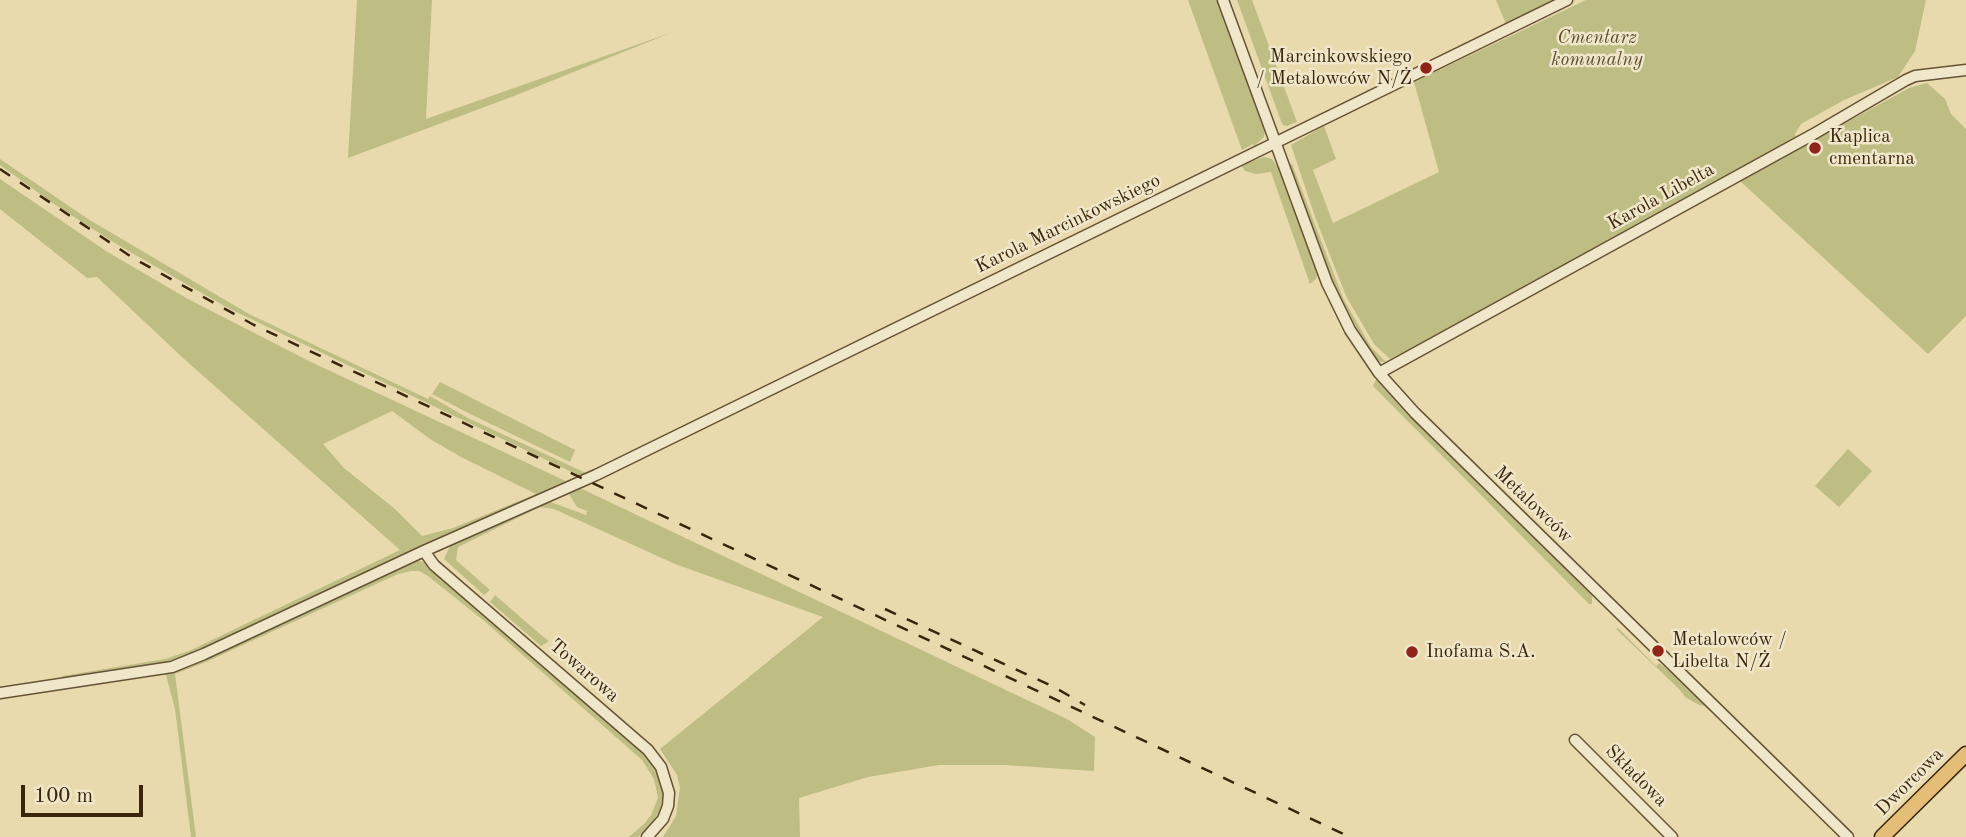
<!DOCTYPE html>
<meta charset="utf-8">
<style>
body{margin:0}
#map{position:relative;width:1966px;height:837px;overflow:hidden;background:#e8daad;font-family:"Old Standard TT",serif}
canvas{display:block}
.scale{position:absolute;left:21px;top:785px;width:122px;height:32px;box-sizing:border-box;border:4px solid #3a250c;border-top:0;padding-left:9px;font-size:21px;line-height:24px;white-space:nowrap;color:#3a250c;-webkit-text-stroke:5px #f0e7ca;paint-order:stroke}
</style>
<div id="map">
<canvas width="1966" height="837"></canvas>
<div class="scale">100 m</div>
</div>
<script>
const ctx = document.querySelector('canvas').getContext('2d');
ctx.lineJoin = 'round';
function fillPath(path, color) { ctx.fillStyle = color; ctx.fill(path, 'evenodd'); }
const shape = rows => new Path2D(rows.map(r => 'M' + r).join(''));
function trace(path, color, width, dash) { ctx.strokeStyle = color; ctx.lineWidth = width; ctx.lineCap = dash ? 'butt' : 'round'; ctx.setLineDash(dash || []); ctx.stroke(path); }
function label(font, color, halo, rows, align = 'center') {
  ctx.font = font + ' "Old Standard TT",serif'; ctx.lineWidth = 5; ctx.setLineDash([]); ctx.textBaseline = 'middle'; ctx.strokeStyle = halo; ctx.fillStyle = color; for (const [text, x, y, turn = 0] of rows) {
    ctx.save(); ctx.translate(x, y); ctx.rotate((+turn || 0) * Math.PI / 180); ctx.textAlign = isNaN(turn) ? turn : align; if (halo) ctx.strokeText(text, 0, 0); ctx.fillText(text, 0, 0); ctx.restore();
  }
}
const green = shape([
 [357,0,432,0,426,119,673,32,514,96,348,158],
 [1188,0,1218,0,1265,129,1264,137,1254,146,1253,144,1242,150],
 [1237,0,1252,0,1297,122,1287,126,1283,125,1281,121],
 [1496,0,1554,0,1506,24],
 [1586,0,1926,0,1915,51,1898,77,1844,100,1801,124,1795,134,1796,137,1454,327,1390,359,1374,344,1346,296,1315,217,1291,145,1324,126,1336,159,1313,170,1333,223,1439,172,1414,82],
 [1927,83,1945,99,1951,114,1966,129,1966,316,1928,354,1740,181,1909,88],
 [1264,157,1272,159,1280,170,1318,273,1316,279,1310,284,1271,172,1256,174,1245,171,1241,165],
 [0,159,88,219,249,314,428,399,430,396,468,418,588,474,582,477,228,308,118,245,54,204,0,165],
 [1292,164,1343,298,1371,347,1386,362,1380,362,1374,357,1340,299,1288,165],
 [0,179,106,251,188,299,311,362,570,483,186,658,170,663,63,680,62,676,165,659,189,651,400,550,183,358,97,277,87,278,0,209],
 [392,411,430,439,461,457,536,494,453,528,422,536,395,509,344,468,323,444],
 [1376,380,1381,382,1417,422,1592,593,1592,604,1589,604,1373,386],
 [440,382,575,450,570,462,470,414,432,394],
 [1848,449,1872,471,1839,507,1815,486],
 [580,488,1067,719,1095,737,1094,771,1005,765,939,765,868,777,799,798,800,837,663,837,676,816,680,788,677,775,660,749,823,617,675,564,554,509,540,507,458,547,456,560,490,590,484,595,444,559,451,544,548,501,586,515,587,511,577,507,569,494],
 [415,560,424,562,648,758,659,774,663,791,662,807,650,827,638,837,629,837,645,823,651,815,658,798,654,779,642,760,483,620,428,576,419,571,411,571,398,574,206,662,175,674,196,837,191,837,175,709,165,671],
 [495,595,540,634,549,641,541,646,490,602],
 [1618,628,1656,666,1659,663,1677,677,1706,706,1699,705,1685,697,1679,689,1616,629]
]);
const minor = shape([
 [1223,0,1327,283,1350,330,1379,373,1415,413,1848,837],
 [1379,373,1812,135,1906,80,1915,76,1966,70],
 [424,551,434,565,648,750,661,767,669,793,668,806,663,819,647,837],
 [0,693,172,667,204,654,424,551,596,475,1567,0],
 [1575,740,1672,837]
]);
const major = shape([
 [1882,837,1966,754]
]);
const rail = shape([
 [0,169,133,258,254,325,1350,837],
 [885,609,1054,687,1085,705]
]);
const markers = [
 [1426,68,7,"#8f2418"],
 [1815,148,7,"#8f2418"],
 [1658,651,7,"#8f2418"],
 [1412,652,7,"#8f2418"]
];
const parkNames = [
 ["Cmentarz",1597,38],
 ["komunalny",1597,60]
];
const poiNames = [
 ["Marcinkowskiego",1412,57,"right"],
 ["/ Metalowców N/Ż",1412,79,"right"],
 ["Kaplica",1829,137],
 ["cmentarna",1829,159],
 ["Metalowców /",1672,640],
 ["Libelta N/Ż",1672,662],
 ["Inofama S.A.",1426,652]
];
const streetNames = [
 ["Karola Libelta",1661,197,-29],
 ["Karola Marcinkowskiego",1068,224,-26],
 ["Metalowców",1533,505,44],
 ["Towarowa",584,671,41],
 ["Składowa",1636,776,45],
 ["Dworcowa",1910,782,-45]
];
fillPath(green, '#bebd84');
trace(minor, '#665234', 13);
trace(major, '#3a250c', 17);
trace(minor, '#f0e7ca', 10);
trace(major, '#e4bd76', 14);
trace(rail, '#3a250c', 2.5, [12, 12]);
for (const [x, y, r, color] of markers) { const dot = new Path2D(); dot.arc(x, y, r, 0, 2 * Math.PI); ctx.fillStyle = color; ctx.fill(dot); trace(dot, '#f0e7ca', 2.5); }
label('italic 19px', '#5b4b2a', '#f0e7ca', parkNames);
label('19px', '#3a250c', '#f0e7ca', poiNames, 'left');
label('19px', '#3a250c', '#f0e7ca', streetNames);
</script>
